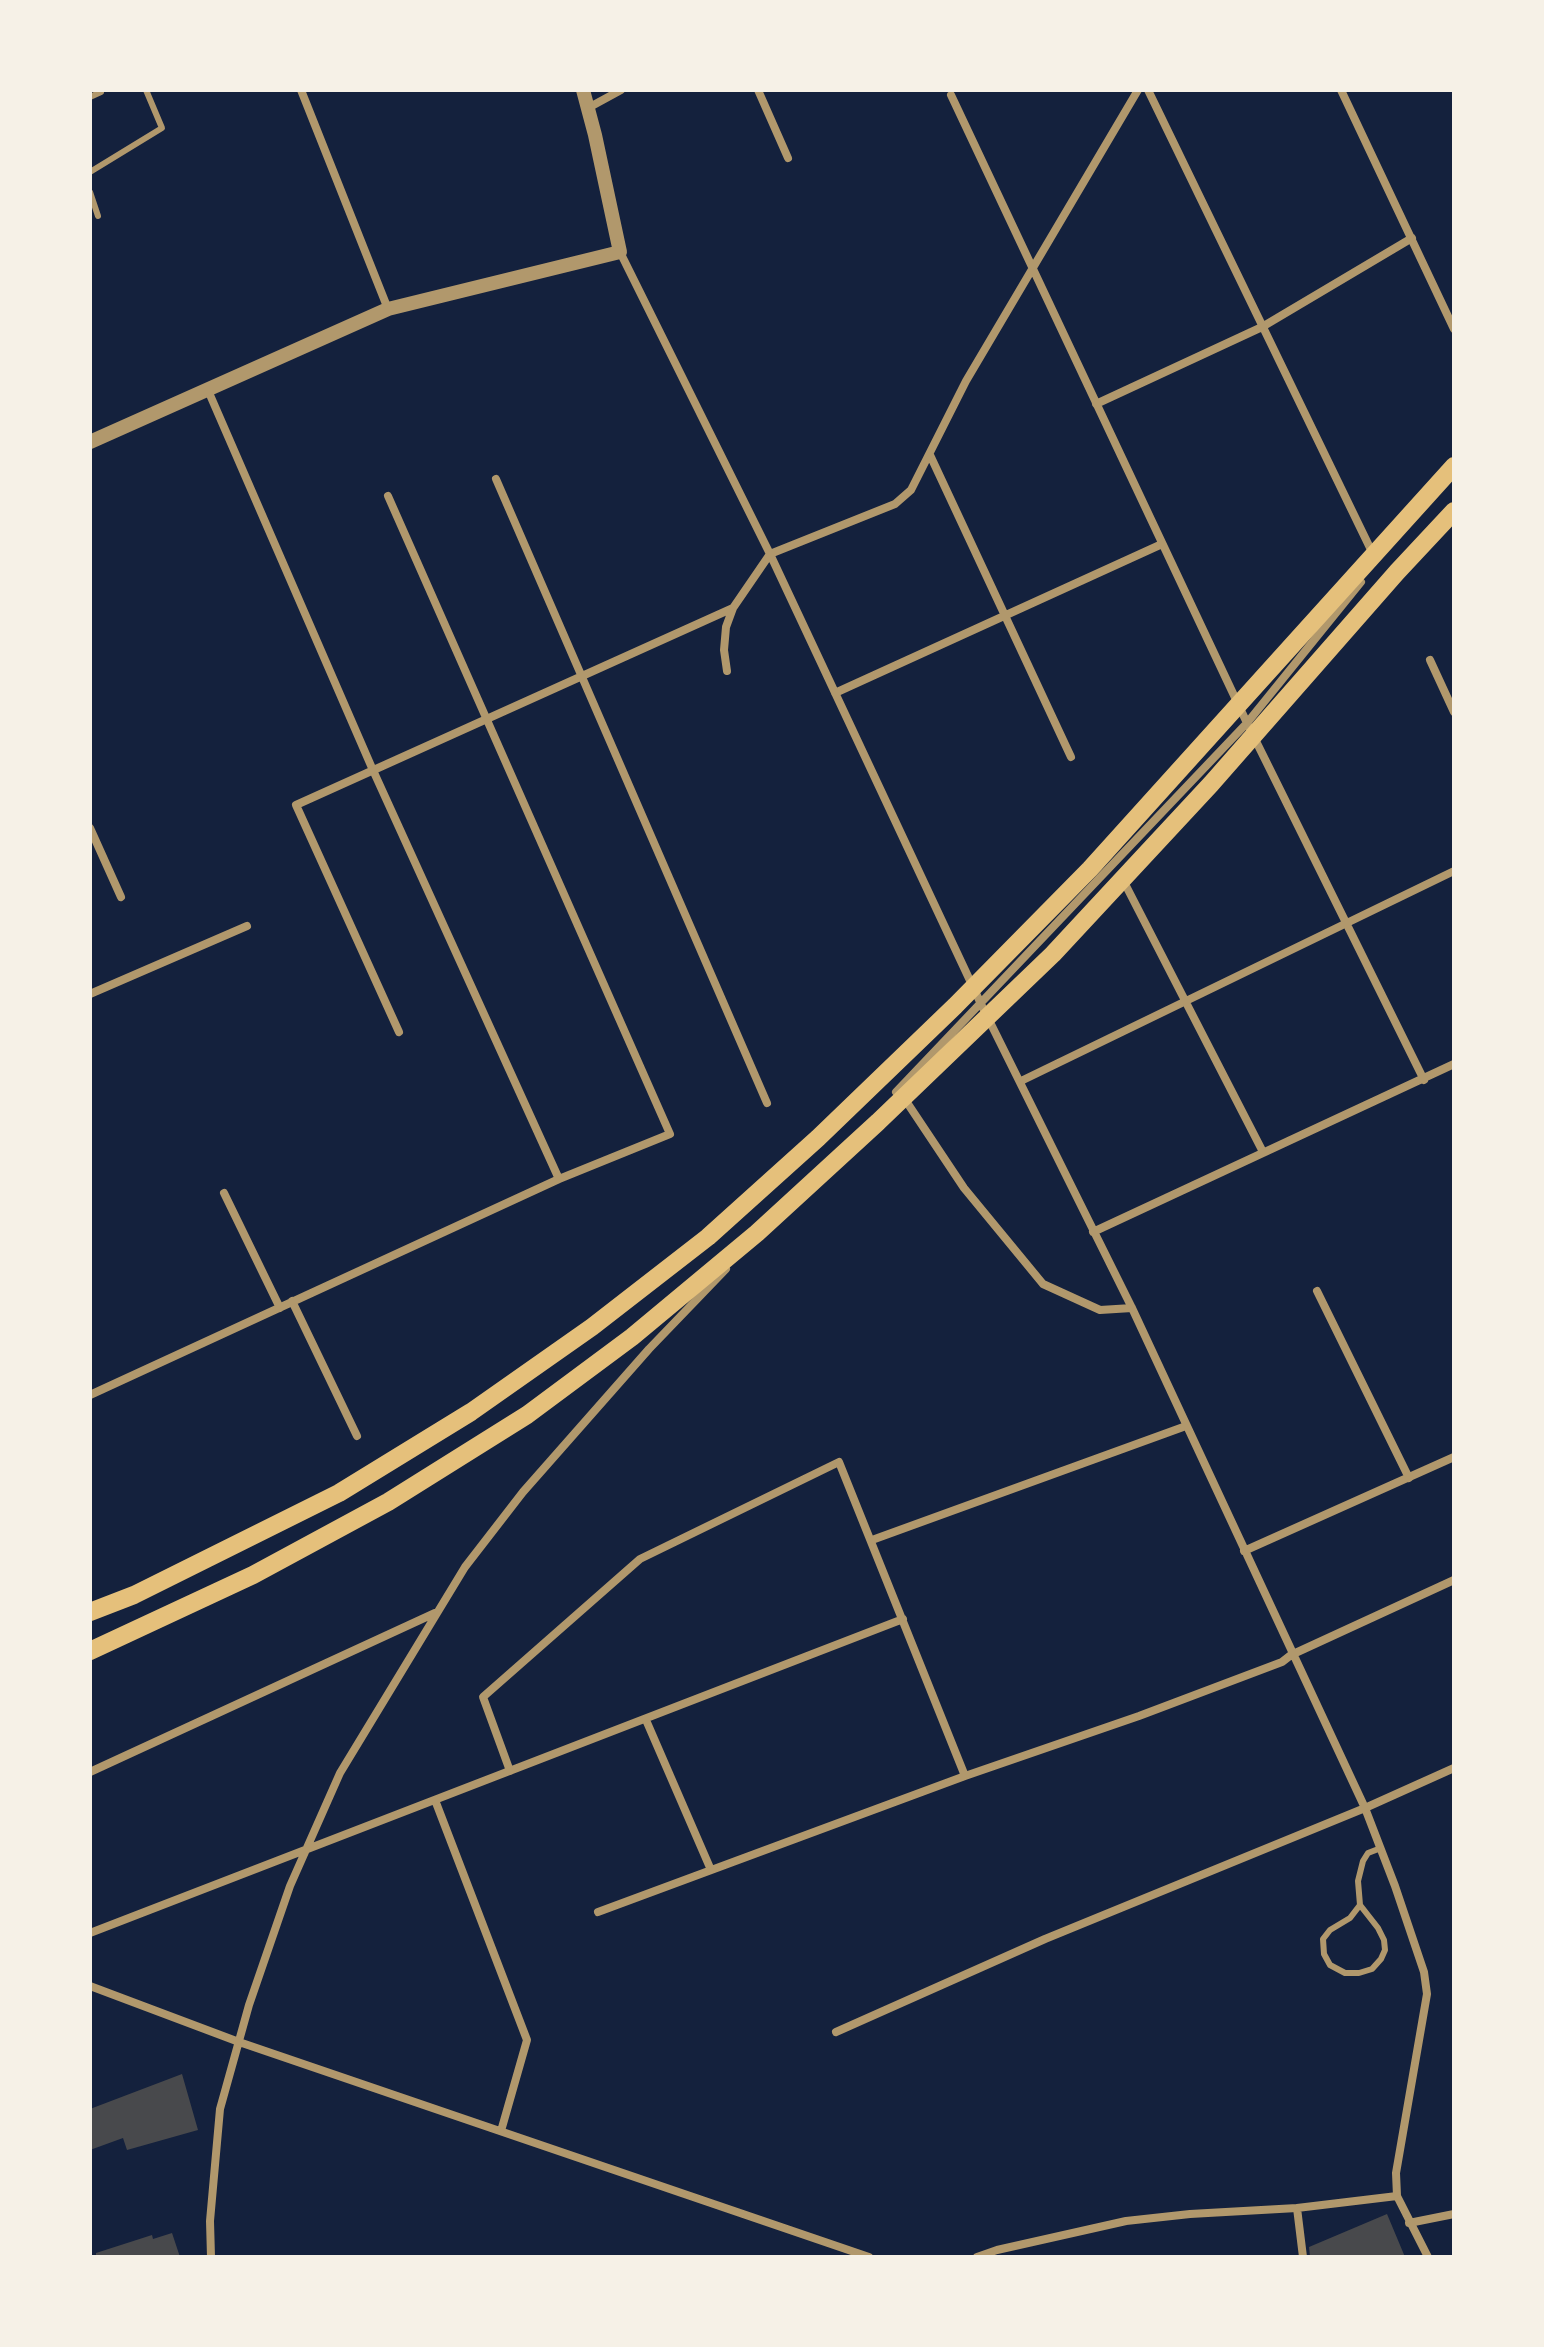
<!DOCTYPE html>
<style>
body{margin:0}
#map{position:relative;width:1544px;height:2347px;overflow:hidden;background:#14213d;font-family:"DejaVu Sans",sans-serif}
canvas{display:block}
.frame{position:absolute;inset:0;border:92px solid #f6f1e7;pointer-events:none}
</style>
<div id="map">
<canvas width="1544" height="2347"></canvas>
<div class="frame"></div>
</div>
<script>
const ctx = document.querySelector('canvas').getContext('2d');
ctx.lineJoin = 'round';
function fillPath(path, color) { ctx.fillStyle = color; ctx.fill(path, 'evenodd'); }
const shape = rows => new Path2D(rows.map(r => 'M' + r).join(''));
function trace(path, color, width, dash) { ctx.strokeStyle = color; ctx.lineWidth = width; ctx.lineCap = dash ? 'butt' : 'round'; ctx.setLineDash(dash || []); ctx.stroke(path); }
const building = shape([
 [182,2074,198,2130,127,2150,123,2138,90,2150,90,2109],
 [1387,2214,1405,2257,1310,2257,1309,2247],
 [172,2233,180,2257,96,2257,96,2253,152,2235,153,2239]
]);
const service = shape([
 [90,97,101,92],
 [90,172,162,128,146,90],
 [90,192,98,216],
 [1360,1905,1378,1928,1384,1940,1385,1950,1381,1959,1372,1969,1359,1973,1345,1973,1330,1965,1324,1954,1323,1939,1330,1930,1350,1918,1360,1905,1358,1881,1363,1861,1368,1853,1381,1848]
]);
const minor = shape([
 [301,90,388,309],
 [758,90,788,158],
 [1148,90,1373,554],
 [1341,90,1454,329],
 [951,95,1247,723,1424,1080],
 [588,108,621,90],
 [620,252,770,554,981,1004,1132,1308,1365,1808,1395,1886,1424,1972,1427,1994,1396,2173,1397,2196,1428,2257],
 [207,388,372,768,559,1179],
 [1096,404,1262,327,1412,238],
 [930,455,1071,757],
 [496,479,767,1103],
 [770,554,895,504,911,490,966,381,1138,90],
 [1430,660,1454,712],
 [727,671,724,650,726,627,733,608],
 [835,693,1162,544],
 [90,828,121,897],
 [1123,880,1263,1152],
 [90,994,247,926],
 [399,1032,296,805,733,608,770,554],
 [1021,1081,1454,871],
 [896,1092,1247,723,1361,582],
 [904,1098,964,1188,1043,1284,1100,1310,1132,1308],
 [224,1193,280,1308],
 [1093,1232,1454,1064],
 [1317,1291,1409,1478],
 [292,1301,357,1436],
 [90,1395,559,1179,670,1134,388,496],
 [872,1540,1186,1426],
 [1244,1551,1454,1457],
 [646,1720,711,1870],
 [510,1771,483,1697,640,1559,839,1462,965,1776],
 [90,1772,435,1613],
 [435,1800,527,2040,501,2131],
 [598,1912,965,1776,1139,1716,1282,1662,1291,1655,1454,1580],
 [90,1933,903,1619],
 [90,1986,239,2042,869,2257],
 [836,2032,1045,1939,1365,1808,1454,1768],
 [1297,2208,1303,2257],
 [1409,2223,1454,2214],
 [211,2257,210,2221,220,2109,249,2005,290,1886,340,1773,465,1567,523,1492,649,1349,726,1269],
 [977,2257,997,2250,1126,2221,1190,2214,1297,2208,1397,2196]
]);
const tertiary = shape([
 [90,442,388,309,620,252,595,135,583,90]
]);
const trunk = shape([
 [90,1612,134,1595,339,1493,471,1412,592,1327,708,1237,818,1138,955,1006,1090,869,1454,466],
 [90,1651,253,1575,388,1502,527,1415,632,1337,757,1233,878,1122,1053,954,1211,784,1397,572,1454,511]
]);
fillPath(building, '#48494c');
trace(service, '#b1986c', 6);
trace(minor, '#b1986c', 8);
trace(tertiary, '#b1986c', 14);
trace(trunk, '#e5c07b', 18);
</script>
